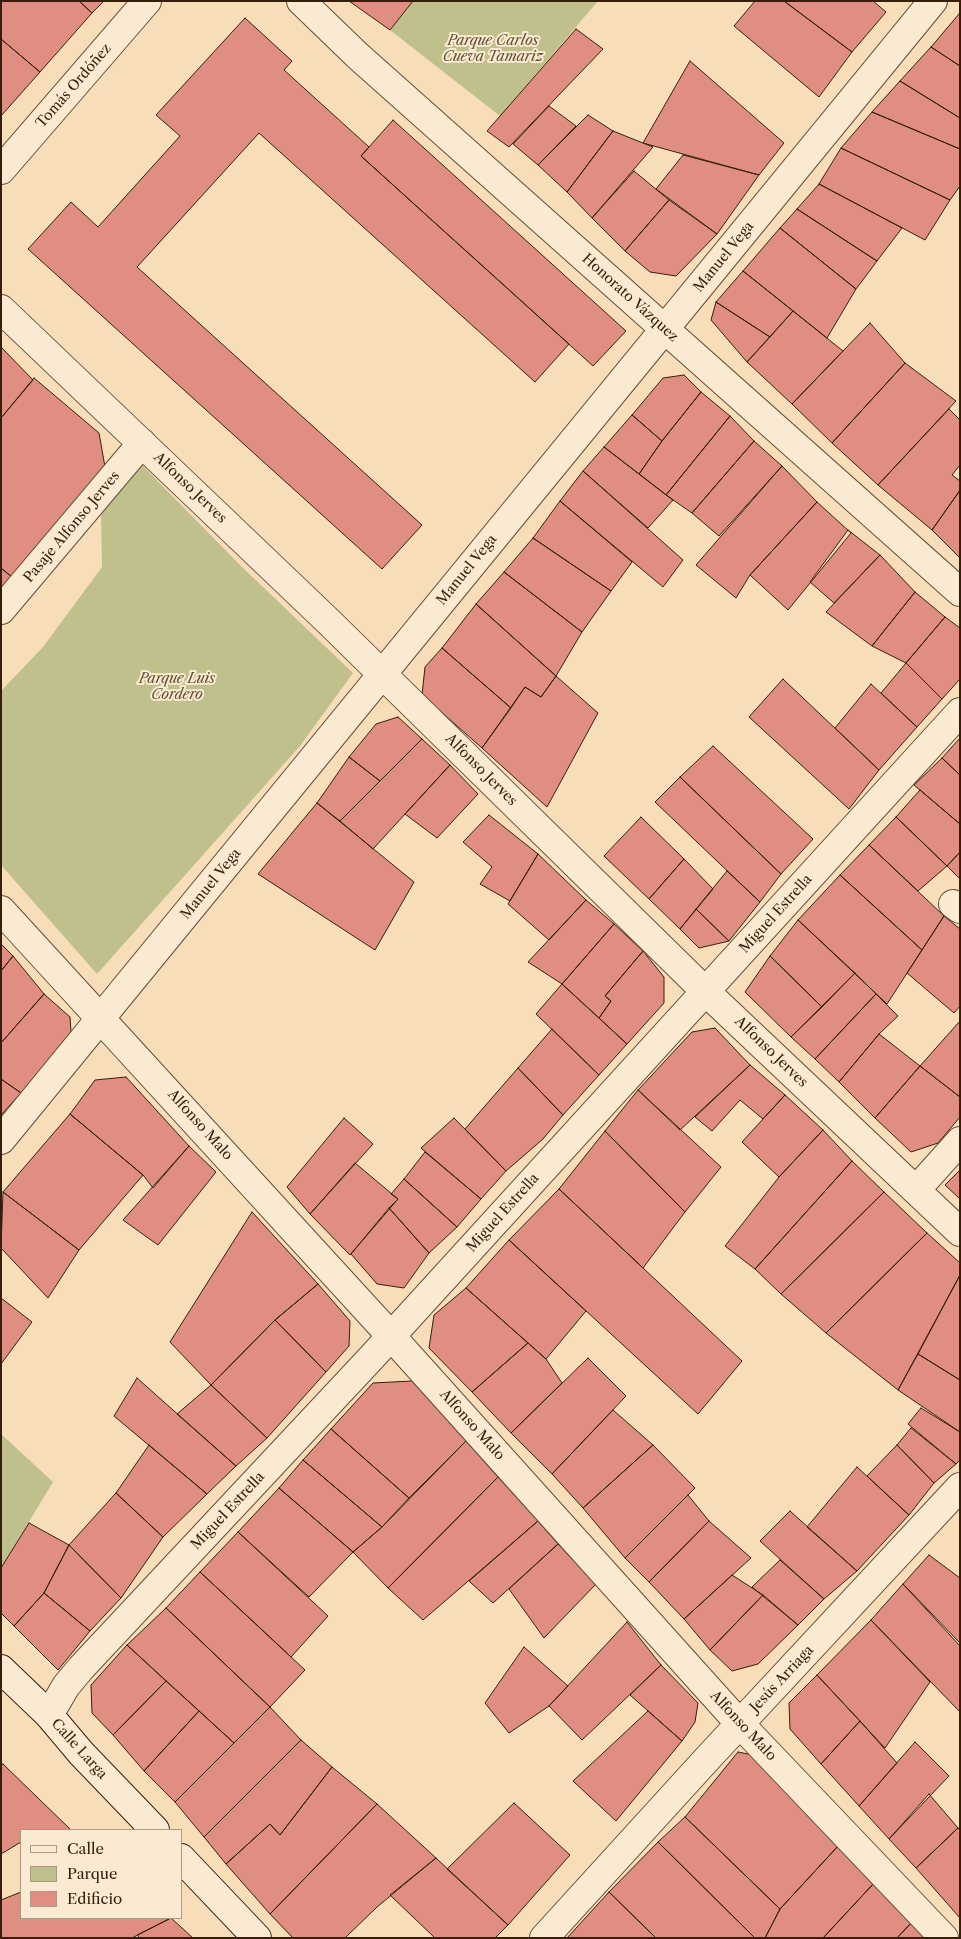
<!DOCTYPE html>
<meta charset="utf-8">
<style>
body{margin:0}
#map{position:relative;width:961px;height:1939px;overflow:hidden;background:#f7deb9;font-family:"Libre Caslon Text",serif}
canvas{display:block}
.frame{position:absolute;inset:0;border:2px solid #361e0e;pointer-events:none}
.legend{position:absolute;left:20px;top:1829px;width:162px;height:90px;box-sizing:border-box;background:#faead2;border:1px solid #ac9884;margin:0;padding:6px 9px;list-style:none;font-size:15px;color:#361e0e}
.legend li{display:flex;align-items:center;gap:10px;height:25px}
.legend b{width:25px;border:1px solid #ac9884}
</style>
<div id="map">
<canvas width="961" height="1939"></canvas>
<div class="frame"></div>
<ul class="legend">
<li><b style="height:6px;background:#faead2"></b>Calle</li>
<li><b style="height:14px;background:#c0c08c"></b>Parque</li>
<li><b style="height:14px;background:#e08e82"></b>Edificio</li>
</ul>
</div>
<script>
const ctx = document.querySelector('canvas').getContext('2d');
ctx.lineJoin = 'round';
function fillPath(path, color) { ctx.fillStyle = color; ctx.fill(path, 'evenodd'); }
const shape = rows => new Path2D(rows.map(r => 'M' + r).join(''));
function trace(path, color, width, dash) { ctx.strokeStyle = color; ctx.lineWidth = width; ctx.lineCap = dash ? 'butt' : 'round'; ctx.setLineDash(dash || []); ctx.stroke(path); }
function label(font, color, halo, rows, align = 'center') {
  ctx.font = font + ' "Libre Caslon Text",serif'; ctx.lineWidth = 4; ctx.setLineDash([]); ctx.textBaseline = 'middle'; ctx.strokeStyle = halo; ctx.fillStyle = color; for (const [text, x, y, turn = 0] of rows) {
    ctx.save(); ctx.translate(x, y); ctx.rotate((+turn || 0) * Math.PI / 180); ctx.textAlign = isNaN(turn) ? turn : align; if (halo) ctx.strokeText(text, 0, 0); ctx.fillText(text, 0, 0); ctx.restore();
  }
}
const green = shape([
 [413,1,598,1,500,116,390,30],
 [140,463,240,565,353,673,300,746,97,974,1,865,1,691,43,647,102,567,101,510],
 [1,1434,53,1482,1,1568]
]);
const building = shape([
 [1,1,79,1,92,13,40,72,1,39,1,1],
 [79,1,104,1,92,13,79,1],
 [349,1,413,1,390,30,349,1],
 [755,1,784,1,852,52,819,97,734,26,755,1],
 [784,1,873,1,886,12,852,52,784,1],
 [959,14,960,15,960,66,931,47,959,14],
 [245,18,292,61,284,70,369,147,361,156,569,344,535,382,259,133,137,267,422,525,382,569,28,249,71,202,98,227,180,136,156,115,245,18],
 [576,29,603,49,509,147,487,131,576,29],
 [1,39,40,72,1,116,1,39],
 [931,47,960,66,960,118,900,81,931,47],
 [690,61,784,143,759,175,643,143,690,61],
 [900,81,960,118,960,149,872,112,900,81],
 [549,106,576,126,538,165,513,144,549,106],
 [872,112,960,149,960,186,950,200,841,148,872,112],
 [588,115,613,131,567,192,538,165,588,115],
 [393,120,626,331,593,366,361,156,393,120],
 [613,131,653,147,592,218,567,192,613,131],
 [841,148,950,200,925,240,819,184,841,148],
 [683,155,759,175,717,234,656,189,683,155],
 [634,171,669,200,625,251,592,218,634,171],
 [819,184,902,228,877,261,797,209,819,184],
 [669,200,717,234,676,276,650,272,625,251,669,200],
 [797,209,877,261,856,289,780,228,797,209],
 [780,228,856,289,827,338,743,271,780,228],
 [743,271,793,311,770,337,716,302,743,271],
 [716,302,770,337,747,362,711,320,716,302],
 [793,311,843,351,792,404,747,362,793,311],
 [870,323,905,363,832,443,792,404,870,323],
 [1,347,33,380,1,418,1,347],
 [905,363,956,401,878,485,832,443,905,363],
 [684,375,701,392,662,441,632,415,663,378,684,375],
 [34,378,99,433,105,467,13,578,1,568,1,418,34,378],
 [701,392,730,416,666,495,639,474,662,441,701,392],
 [949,409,960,420,960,465,952,475,960,481,960,490,932,530,878,485,949,409],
 [632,415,662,441,639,474,604,447,632,415],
 [730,416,754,441,692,513,666,495,730,416],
 [754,441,782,466,719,536,692,513,754,441],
 [604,447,673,500,648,528,583,471,604,447],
 [782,466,817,502,750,575,736,598,696,565,782,466],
 [583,471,683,560,663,587,560,501,583,471],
 [959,492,960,492,960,558,932,530,959,492],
 [560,501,632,562,611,591,533,538,560,501],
 [817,502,851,533,788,610,750,575,817,502],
 [848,530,880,555,834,603,810,582,848,530],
 [533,538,611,591,582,632,504,572,533,538],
 [880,555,915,592,872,646,826,612,880,555],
 [1,568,13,578,1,591,1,568],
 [504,572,582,632,556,676,476,604,504,572],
 [915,592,945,617,906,663,872,646,915,592],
 [476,604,556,676,541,697,525,687,511,708,442,648,476,604],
 [945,617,960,628,960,679,942,699,906,663,945,617],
 [442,648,511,708,482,748,422,695,425,667,442,648],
 [906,663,942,699,917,727,881,693,906,663],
 [556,676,598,713,547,807,482,748,525,687,541,697,556,676],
 [783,679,879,770,849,809,749,717,783,679],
 [871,684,917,727,879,770,835,728,871,684],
 [398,717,422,739,380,781,349,757,376,724,398,717],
 [960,738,960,775,942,758,960,738],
 [422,739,450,765,373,849,340,821,422,739],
 [713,746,813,839,781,874,680,777,713,746],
 [349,757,380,781,340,821,317,803,349,757],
 [942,758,960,775,960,824,914,785,942,758],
 [450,765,478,794,437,838,405,814,450,765],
 [680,777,781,874,760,902,655,802,680,777],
 [920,790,960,824,960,852,947,866,896,817,920,790],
 [317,803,414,882,375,950,258,874,317,803],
 [489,815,538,854,510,901,480,884,492,867,463,842,489,815],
 [641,817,684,859,649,899,604,856,641,817],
 [896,817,947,866,918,891,869,845,896,817],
 [869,845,944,916,922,950,840,875,869,845],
 [960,852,960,879,947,866,960,852],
 [538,854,586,900,549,940,508,904,538,854],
 [684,859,713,889,680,929,649,899,684,859],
 [727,871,760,902,729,941,696,909,727,871],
 [840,875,922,950,887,1004,798,920,840,875],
 [586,900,614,924,562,984,528,962,586,900],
 [696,909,729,941,699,948,680,929,696,909],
 [944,916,960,929,960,1006,954,1013,907,973,944,916],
 [798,920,855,973,822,1007,770,956,798,920],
 [614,924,643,951,605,996,611,1001,599,1018,562,984,614,924],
 [1,944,13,956,1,971,1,944],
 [643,951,664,977,664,1003,627,1044,599,1018,611,1001,605,996,643,951],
 [13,956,44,994,1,1043,1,971,13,956],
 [770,956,822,1007,791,1037,745,992,770,956],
 [855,973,876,994,815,1059,791,1037,855,973],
 [562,984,627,1044,599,1075,536,1014,562,984],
 [44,994,70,1017,71,1032,21,1093,1,1079,1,1043,44,994],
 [876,994,898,1016,879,1034,839,1082,815,1059,876,994],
 [960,1021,960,1097,920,1066,960,1021],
 [715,1028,750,1065,680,1130,638,1090,692,1032,715,1028],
 [552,1029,599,1075,563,1115,518,1068,552,1029],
 [879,1034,920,1066,875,1118,839,1082,879,1034],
 [750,1065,785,1095,763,1119,740,1100,712,1131,695,1117,750,1065],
 [920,1066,960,1097,960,1117,938,1143,911,1152,875,1118,920,1066],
 [518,1068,563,1115,543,1139,506,1171,465,1129,518,1068],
 [126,1077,189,1146,153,1188,143,1175,70,1114,95,1080,126,1077],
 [1,1079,21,1093,1,1115,1,1079],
 [638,1090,721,1167,685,1212,605,1131,638,1090],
 [785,1095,823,1130,779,1177,742,1142,785,1095],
 [70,1114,143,1175,79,1250,3,1192,70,1114],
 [344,1118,373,1144,310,1214,287,1187,344,1118],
 [454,1118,506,1171,481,1199,421,1148,454,1118],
 [823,1130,852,1161,755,1269,725,1246,779,1177,823,1130],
 [605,1131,685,1212,643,1268,559,1189,605,1131],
 [189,1146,216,1172,158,1245,123,1220,189,1146],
 [425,1152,481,1199,457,1227,404,1179,425,1152],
 [852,1161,884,1192,781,1294,755,1269,852,1161],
 [355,1163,398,1199,350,1255,310,1214,355,1163],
 [960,1170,960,1199,945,1185,960,1170],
 [404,1179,457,1227,429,1253,389,1208,398,1199,391,1194,404,1179],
 [559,1189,742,1361,698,1414,509,1240,559,1189],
 [3,1192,79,1250,48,1298,1,1248,3,1192],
 [884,1192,927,1233,826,1333,781,1294,884,1192],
 [389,1208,429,1253,404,1288,377,1284,351,1254,389,1208],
 [252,1212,318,1284,275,1320,211,1385,170,1342,252,1212],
 [927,1233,960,1263,960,1275,898,1390,826,1333,927,1233],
 [509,1240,586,1311,546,1359,466,1288,509,1240],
 [960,1275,960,1380,918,1354,960,1275],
 [318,1284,350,1321,349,1346,326,1372,275,1320,318,1284],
 [466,1288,528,1343,472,1392,429,1348,434,1315,466,1288],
 [1,1298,32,1322,1,1364,1,1298],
 [275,1320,326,1372,267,1438,211,1385,275,1320],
 [528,1343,546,1359,562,1383,511,1433,472,1392,528,1343],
 [918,1354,960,1380,960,1432,898,1390,918,1354],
 [588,1358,626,1396,552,1474,511,1433,588,1358],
 [137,1378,236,1466,207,1494,114,1416,137,1378],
 [412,1381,466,1441,409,1498,331,1429,373,1383,412,1381],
 [211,1385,267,1438,236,1466,177,1414,211,1385],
 [921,1408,960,1432,960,1460,956,1464,908,1424,921,1408],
 [613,1410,653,1445,583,1508,552,1474,613,1410],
 [911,1428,956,1464,934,1483,897,1445,911,1428],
 [331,1429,409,1498,382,1527,303,1460,331,1429],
 [466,1441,498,1477,388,1588,353,1552,382,1527,466,1441],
 [149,1445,207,1494,163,1537,116,1493,149,1445],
 [653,1445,695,1488,625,1558,583,1508,653,1445],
 [897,1445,934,1483,909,1515,867,1476,897,1445],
 [303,1460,382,1527,353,1552,279,1488,303,1460],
 [857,1467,909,1515,857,1571,807,1527,857,1467],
 [498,1477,538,1521,423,1620,388,1588,498,1477],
 [279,1488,353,1552,309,1597,238,1532,279,1488],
 [116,1493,163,1537,121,1598,69,1545,116,1493],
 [688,1495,709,1521,649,1582,625,1558,688,1495],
 [790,1511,857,1571,824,1599,760,1541,790,1511],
 [538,1521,558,1544,493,1603,469,1581,538,1521],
 [709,1521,751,1558,684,1619,649,1582,709,1521],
 [29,1523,69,1545,44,1593,14,1626,1,1613,1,1568,29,1523],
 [238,1532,328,1616,291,1657,200,1572,238,1532],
 [558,1544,596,1584,544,1638,509,1589,558,1544],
 [69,1545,121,1598,90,1631,44,1593,69,1545],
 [929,1555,960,1578,960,1643,903,1584,929,1555],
 [780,1560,824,1599,798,1625,752,1587,780,1560],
 [200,1572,305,1670,270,1707,166,1608,200,1572],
 [732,1575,763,1595,710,1650,684,1619,732,1575],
 [903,1584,960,1646,960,1712,871,1620,903,1584],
 [44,1593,90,1631,58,1670,14,1626,44,1593],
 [763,1595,798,1625,758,1664,732,1671,710,1650,763,1595],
 [166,1608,270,1707,234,1743,127,1645,166,1608],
 [871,1620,930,1682,885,1748,817,1675,871,1620],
 [627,1622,661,1665,582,1740,549,1706,627,1622],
 [127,1645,166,1681,113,1735,92,1713,91,1685,127,1645],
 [524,1647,568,1686,549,1706,509,1733,485,1703,524,1647],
 [661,1665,698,1703,695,1722,682,1741,630,1695,661,1665],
 [817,1675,860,1721,821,1764,790,1729,789,1703,817,1675],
 [166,1681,199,1711,144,1771,113,1735,166,1681],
 [270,1707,301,1740,204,1837,175,1802,270,1707],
 [199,1711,234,1743,175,1802,144,1771,199,1711],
 [648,1711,682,1741,616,1821,573,1781,648,1711],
 [860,1721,897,1763,859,1806,821,1764,860,1721],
 [301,1740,332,1767,280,1835,270,1824,226,1864,204,1837,301,1740],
 [915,1742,949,1776,889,1839,859,1806,915,1742],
 [738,1752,758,1756,839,1845,780,1909,685,1817,738,1752],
 [3,1764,71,1830,21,1830,21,1842,1,1854,1,1765,3,1764],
 [332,1767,377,1804,270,1914,226,1864,270,1824,280,1835,332,1767],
 [929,1794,958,1828,916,1868,889,1839,929,1794],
 [514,1803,570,1855,508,1925,447,1869,514,1803],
 [377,1804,436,1858,377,1907,345,1938,293,1938,270,1914,377,1804],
 [685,1817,780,1909,765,1938,755,1938,658,1842,685,1817],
 [958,1828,960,1830,960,1918,916,1868,958,1828],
 [658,1842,755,1938,656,1938,609,1892,658,1842],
 [839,1845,875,1882,823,1938,765,1938,780,1909,839,1845],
 [436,1858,508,1925,495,1938,435,1938,390,1895,436,1858],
 [875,1882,912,1922,897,1938,823,1938,875,1882],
 [21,1892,21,1918,171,1918,132,1938,1,1938,1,1900,21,1892],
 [609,1892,656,1938,567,1938,609,1892],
 [171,1918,193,1938,140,1938,137,1935,171,1918],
 [912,1922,927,1938,897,1938,912,1922]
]);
const street = shape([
 [301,1,358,56,960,592],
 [1,170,147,1],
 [1,309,328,621,705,991,960,1232],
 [1,610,142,443],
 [953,904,960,909],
 [1,910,391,1336,740,1724,944,1938],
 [1,1140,933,1],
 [916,1190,960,1141],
 [49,1715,66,1686,81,1668,372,1357,960,712],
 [544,1938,707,1759,960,1487]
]);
const secondary = shape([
 [1,1669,49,1715,81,1753,155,1830],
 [181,1858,257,1938]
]);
const parkNames = [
 ["Parque Carlos",493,41],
 ["Cueva Tamariz",493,57],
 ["Parque Luis",177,679],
 ["Cordero",177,695]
];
const streetNames = [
 ["Tomás Ordóñez",74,86,-49],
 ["Manuel Vega",724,257,-51],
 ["Honorato Vázquez",630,298,42],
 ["Alfonso Jerves",190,488,44],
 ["Pasaje Alfonso Jerves",72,527,-50],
 ["Manuel Vega",467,570,-51],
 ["Alfonso Jerves",481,770,45],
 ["Manuel Vega",211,884,-51],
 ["Miguel Estrella",776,914,-48],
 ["Alfonso Jerves",771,1052,44],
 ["Alfonso Malo",200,1125,48],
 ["Miguel Estrella",503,1213,-48],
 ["Alfonso Malo",472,1425,48],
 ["Miguel Estrella",228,1511,-47],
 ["Jesús Arriaga",782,1679,-47],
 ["Alfonso Malo",743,1726,47],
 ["Calle Larga",79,1749,48]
];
fillPath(green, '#c0c08c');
fillPath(building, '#e08e82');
trace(building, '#361e0e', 1);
trace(street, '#664e39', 30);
trace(secondary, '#361e0e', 30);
trace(street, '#faead2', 28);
trace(secondary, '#faead2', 28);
label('italic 14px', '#5f4f34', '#faead2', parkNames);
label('14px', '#361e0e', '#faead2', streetNames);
</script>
